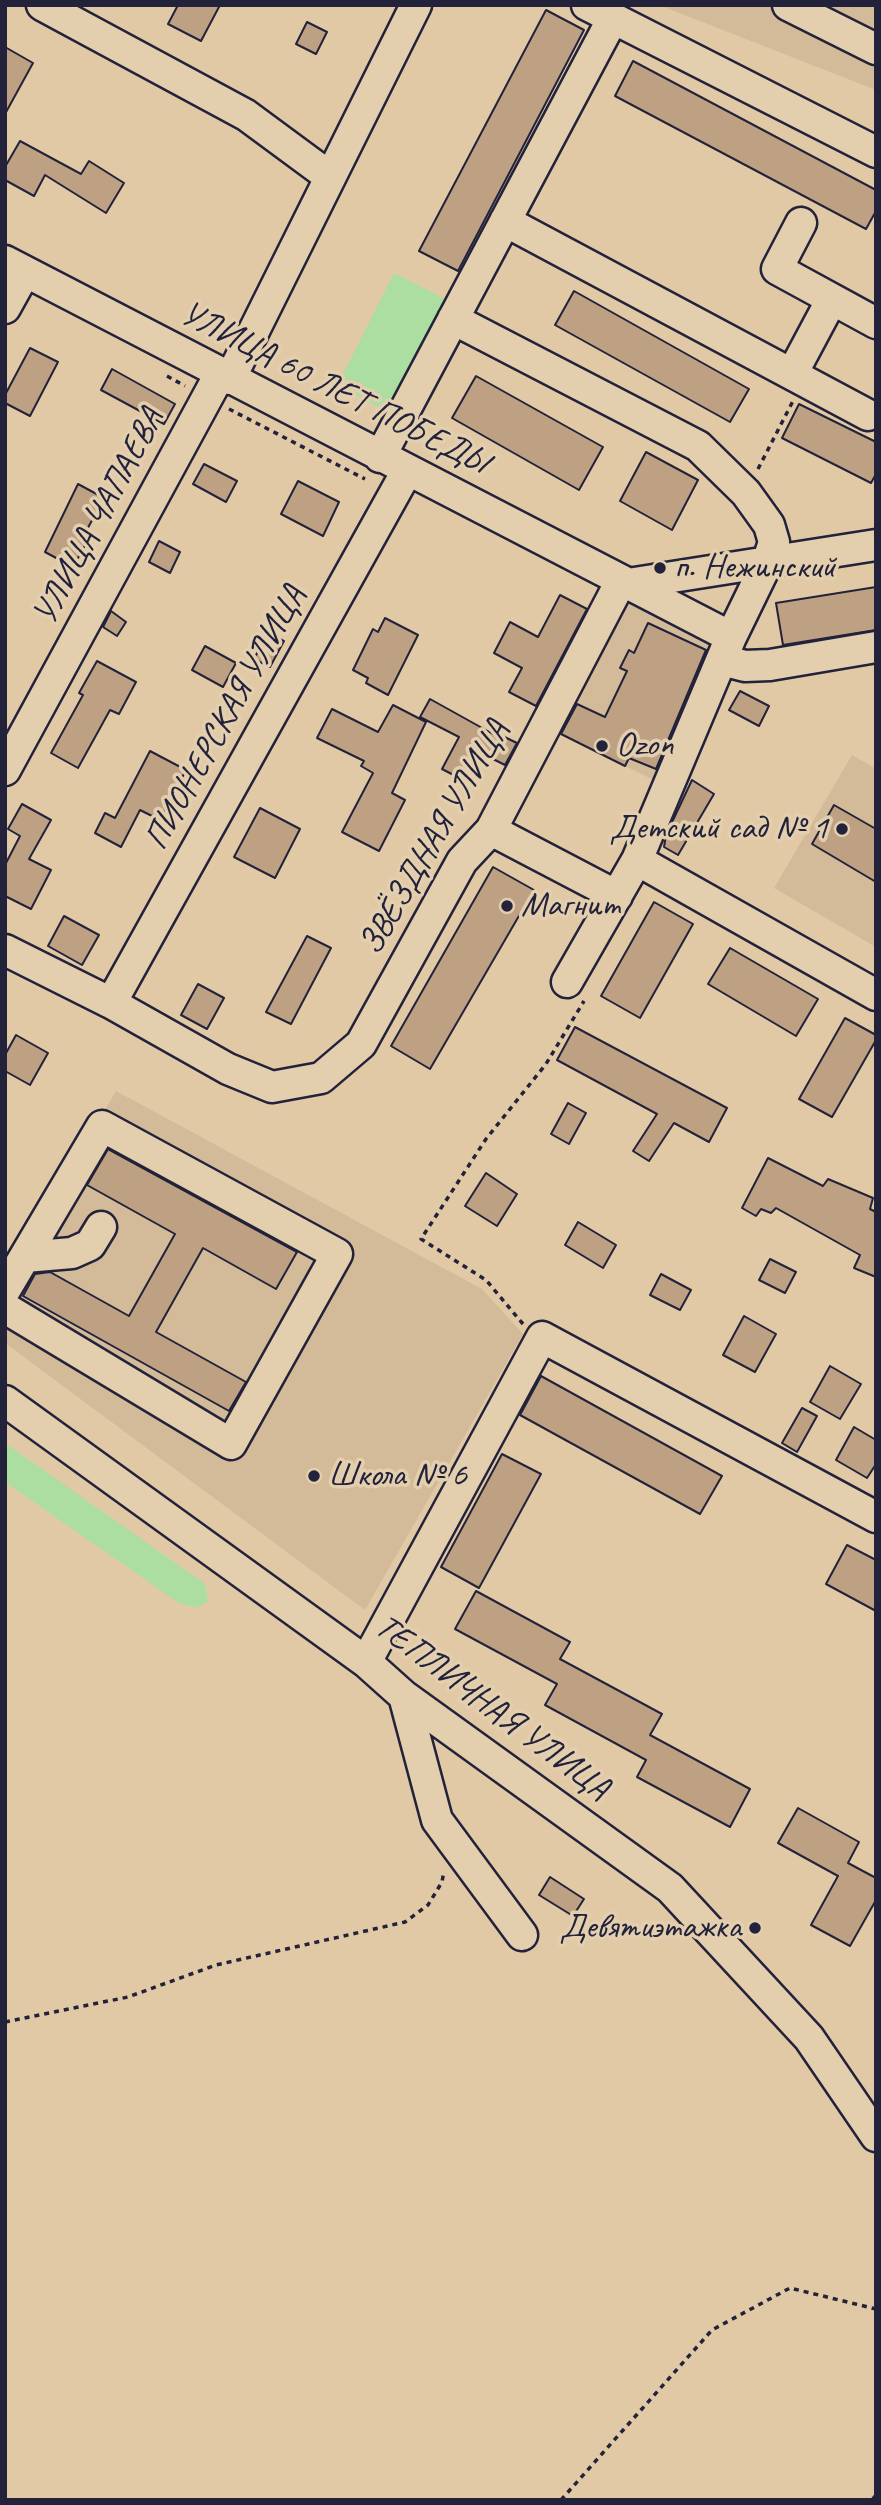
<!DOCTYPE html>
<meta charset="utf-8">
<style>
body{margin:0}
#map{position:relative;width:881px;height:2505px;overflow:hidden;background:#e2c9a5;font-family:Caveat,sans-serif}
canvas{display:block}
.frame{position:absolute;inset:0;border:7px solid #22223b;pointer-events:none}
</style>
<div id="map">
<canvas width="881" height="2505"></canvas>
<div class="frame"></div>
</div>
<script>
const ctx = document.querySelector('canvas').getContext('2d');
ctx.lineJoin = 'round';
function fillPath(path, color) { ctx.fillStyle = color; ctx.fill(path, 'evenodd'); }
const shape = rows => new Path2D(rows.map(r => 'M' + r).join(''));
function trace(path, color, width, dash) { ctx.strokeStyle = color; ctx.lineWidth = width; ctx.lineCap = dash ? 'butt' : 'round'; ctx.setLineDash(dash || []); ctx.stroke(path); }
function label(font, color, halo, rows, align = 'center') {
  ctx.font = font + ' Caveat,sans-serif'; ctx.lineWidth = 7; ctx.setLineDash([]); ctx.textBaseline = 'middle'; ctx.strokeStyle = halo; ctx.fillStyle = color; for (const [text, x, y, turn = 0] of rows) {
    ctx.save(); ctx.translate(x, y); ctx.rotate((+turn || 0) * Math.PI / 180); ctx.textAlign = isNaN(turn) ? turn : align; if (halo) ctx.strokeText(text, 0, 0); ctx.fillText(text, 0, 0); ctx.restore();
  }
}
const built = shape([
 [659,5,876,5,876,90],
 [628,584,731,637,668,787,558,733],
 [852,755,876,769,876,947,774,888],
 [116,1091,482,1289,523,1334,365,1610,5,1343,5,1282]
]);
const green = shape([
 [394,273,447,300,390,413,337,386],
 [5,1443,205,1584,208,1601,196,1608,179,1603,5,1482]
]);
const building = shape([
 [178,5,220,5,201,41,168,24,178,5],
 [546,10,584,30,458,271,419,251,546,10],
 [307,22,327,32,316,54,296,44,307,22],
 [5,47,33,63,5,114,5,47],
 [633,61,876,190,876,211,866,229,615,96,633,61],
 [20,141,81,174,89,161,124,183,106,213,45,175,34,196,5,180,5,167,20,141],
 [574,291,749,389,730,422,555,325,574,291],
 [30,348,58,362,30,416,5,403,5,395,30,348],
 [112,369,175,404,164,424,101,390,112,369],
 [476,376,603,447,579,490,452,418,476,376],
 [799,404,876,442,876,474,871,483,782,438,799,404],
 [646,452,698,480,672,530,620,501,646,452],
 [204,464,237,481,226,502,193,484,204,464],
 [298,481,339,502,323,536,281,514,298,481],
 [78,484,104,498,83,537,88,540,73,567,45,552,78,484],
 [159,541,180,552,170,573,149,562,159,541],
 [876,587,876,630,783,645,776,603,876,587],
 [560,595,587,609,536,706,509,692,522,668,494,653,510,622,538,637,560,595],
 [111,611,126,622,117,636,103,627,111,611],
 [385,618,418,635,388,695,366,683,368,678,353,670,373,629,378,632,385,618],
 [648,623,706,650,656,769,629,758,625,766,561,734,577,704,605,717,627,671,620,668,629,650,634,653,648,623],
 [268,632,284,641,270,667,254,659,268,632],
 [205,646,236,663,223,687,192,670,205,646],
 [97,661,136,682,119,714,110,710,78,768,51,753,83,695,79,693,97,661],
 [740,691,769,706,759,726,729,710,740,691],
 [430,699,493,734,494,732,517,743,505,765,485,755,469,783,442,769,459,737,420,717,430,699],
 [393,705,426,722,392,793,405,800,379,851,342,832,373,773,361,766,364,761,317,738,332,709,378,732,393,705],
 [150,751,186,770,160,820,140,810,121,847,95,833,105,813,115,818,150,751],
 [692,780,714,794,678,855,664,847,666,835,692,780],
 [22,804,51,820,29,859,51,870,31,909,5,896,5,865,20,836,8,829,22,804],
 [834,805,876,829,876,882,812,844,834,805],
 [260,808,300,829,275,878,234,857,260,808],
 [493,867,534,890,430,1069,391,1046,493,867],
 [654,902,693,924,640,1018,601,996,654,902],
 [64,916,99,935,82,965,48,946,64,916],
 [307,936,331,948,291,1024,266,1012,307,936],
 [730,948,818,999,796,1036,708,984,730,948],
 [198,984,224,998,207,1029,181,1015,198,984],
 [845,1018,876,1035,876,1040,832,1117,799,1099,845,1018],
 [575,1027,727,1108,709,1142,674,1123,649,1161,633,1151,657,1114,557,1060,575,1027],
 [16,1035,48,1053,30,1085,5,1071,5,1055,16,1035],
 [568,1103,586,1113,569,1144,551,1134,568,1103],
 [108,1149,297,1252,276,1289,203,1248,156,1332,246,1382,229,1411,23,1296,35,1274,50,1272,129,1316,175,1234,87,1185,108,1149],
 [768,1158,823,1186,828,1179,873,1198,870,1209,876,1212,876,1277,854,1268,860,1255,776,1208,771,1213,761,1209,756,1216,742,1208,768,1158],
 [486,1173,517,1194,497,1226,465,1206,486,1173],
 [578,1222,616,1245,603,1268,565,1245,578,1222],
 [770,1259,796,1272,785,1293,759,1280,770,1259],
 [661,1274,691,1290,680,1310,650,1295,661,1274],
 [744,1316,776,1334,755,1372,723,1355,744,1316],
 [830,1366,861,1384,840,1419,810,1402,830,1366],
 [541,1376,722,1476,700,1514,520,1415,541,1376],
 [802,1408,817,1416,797,1452,782,1443,802,1408],
 [854,1427,876,1440,876,1464,867,1478,836,1460,854,1427],
 [502,1454,541,1474,479,1588,441,1567,502,1454],
 [847,1545,876,1560,876,1611,826,1584,847,1545],
 [476,1591,570,1642,560,1659,662,1714,650,1735,750,1789,730,1827,637,1777,646,1760,545,1705,557,1684,455,1629,476,1591],
 [798,1808,859,1842,848,1863,876,1878,876,1900,850,1946,811,1925,838,1876,778,1843,798,1808],
 [550,1877,584,1899,573,1916,539,1895,550,1877]
]);
const path = shape([
 [167,376,185,386],
 [229,409,365,479],
 [758,469,793,401],
 [523,1324,486,1280,421,1239,486,1139,546,1064,584,1001],
 [5,2022,128,1997,216,1965,405,1922,428,1905,442,1882,444,1871],
 [561,2500,712,2330,790,2288,876,2309],
 [872,2500,876,2495]
]);
const minor = shape([
 [42,5,246,115,330,177],
 [587,5,876,152],
 [788,5,876,49],
 [505,221,868,415],
 [801,223,777,269,876,323],
 [5,261,731,637],
 [5,308,25,272],
 [453,319,698,446,746,493,769,525,774,542,767,563,731,637,637,860,567,982],
 [792,374,832,299],
 [230,379,416,5],
 [380,457,613,18],
 [628,584,876,545],
 [722,660,745,666,770,665,876,647],
 [5,770,220,374],
 [491,830,617,896],
 [637,860,876,995],
 [5,950,111,1003,228,1069,272,1087,321,1078,361,1044,462,861,491,830,621,581],
 [111,1003,407,471],
 [25,1257,72,1253,90,1245,101,1227],
 [5,1290,102,1126,337,1254,231,1444,5,1308],
 [5,1401,366,1662,404,1696,670,1888,809,2038,876,2136],
 [366,1662,542,1337,876,1517],
 [404,1696,437,1820,522,1935]
]);
const markers = [
 [660,568,7,"#22223b"],
 [602,746,7,"#22223b"],
 [842,829,7,"#22223b"],
 [507,906,7,"#22223b"],
 [314,1476,7,"#22223b"],
 [755,1928,7,"#22223b"]
];
const streetNames = [
 ["УЛИЦА 60 ЛЕТ ПОБЕДЫ",334,389,27],
 ["УЛИЦА ЧАПАЕВА",99,517,-62],
 ["ПИОНЕРСКАЯ УЛИЦА",226,718,-61],
 ["ЗВЁЗДНАЯ УЛИЦА",435,838,-60],
 ["ТЕПЛИЧНАЯ УЛИЦА",492,1708,37]
];
const poiNames = [
 ["п. Нежинский",674,568],
 ["Ozon",616,746],
 ["Детский сад № 1",828,829,"right"],
 ["Магнит",521,906],
 ["Школа № 6",328,1476],
 ["Девятиэтажка",741,1928,"right"]
];
fillPath(built, '#d3ba98');
fillPath(green, '#abdea0');
fillPath(building, '#bea182');
trace(building, '#22223b', 2);
trace(minor, '#22223b', 35);
trace(path, '#22223b', 3.5, [5, 5]);
trace(minor, '#e3cead', 30);
for (const [x, y, r, color] of markers) { const dot = new Path2D(); dot.arc(x, y, r, 0, 2 * Math.PI); ctx.fillStyle = color; ctx.fill(dot); trace(dot, '#e3cead', 2.5); }
label('35px', '#22223b', '#e3cead', streetNames);
label('35px', '#22223b', '#e3cead', poiNames, 'left');
</script>
